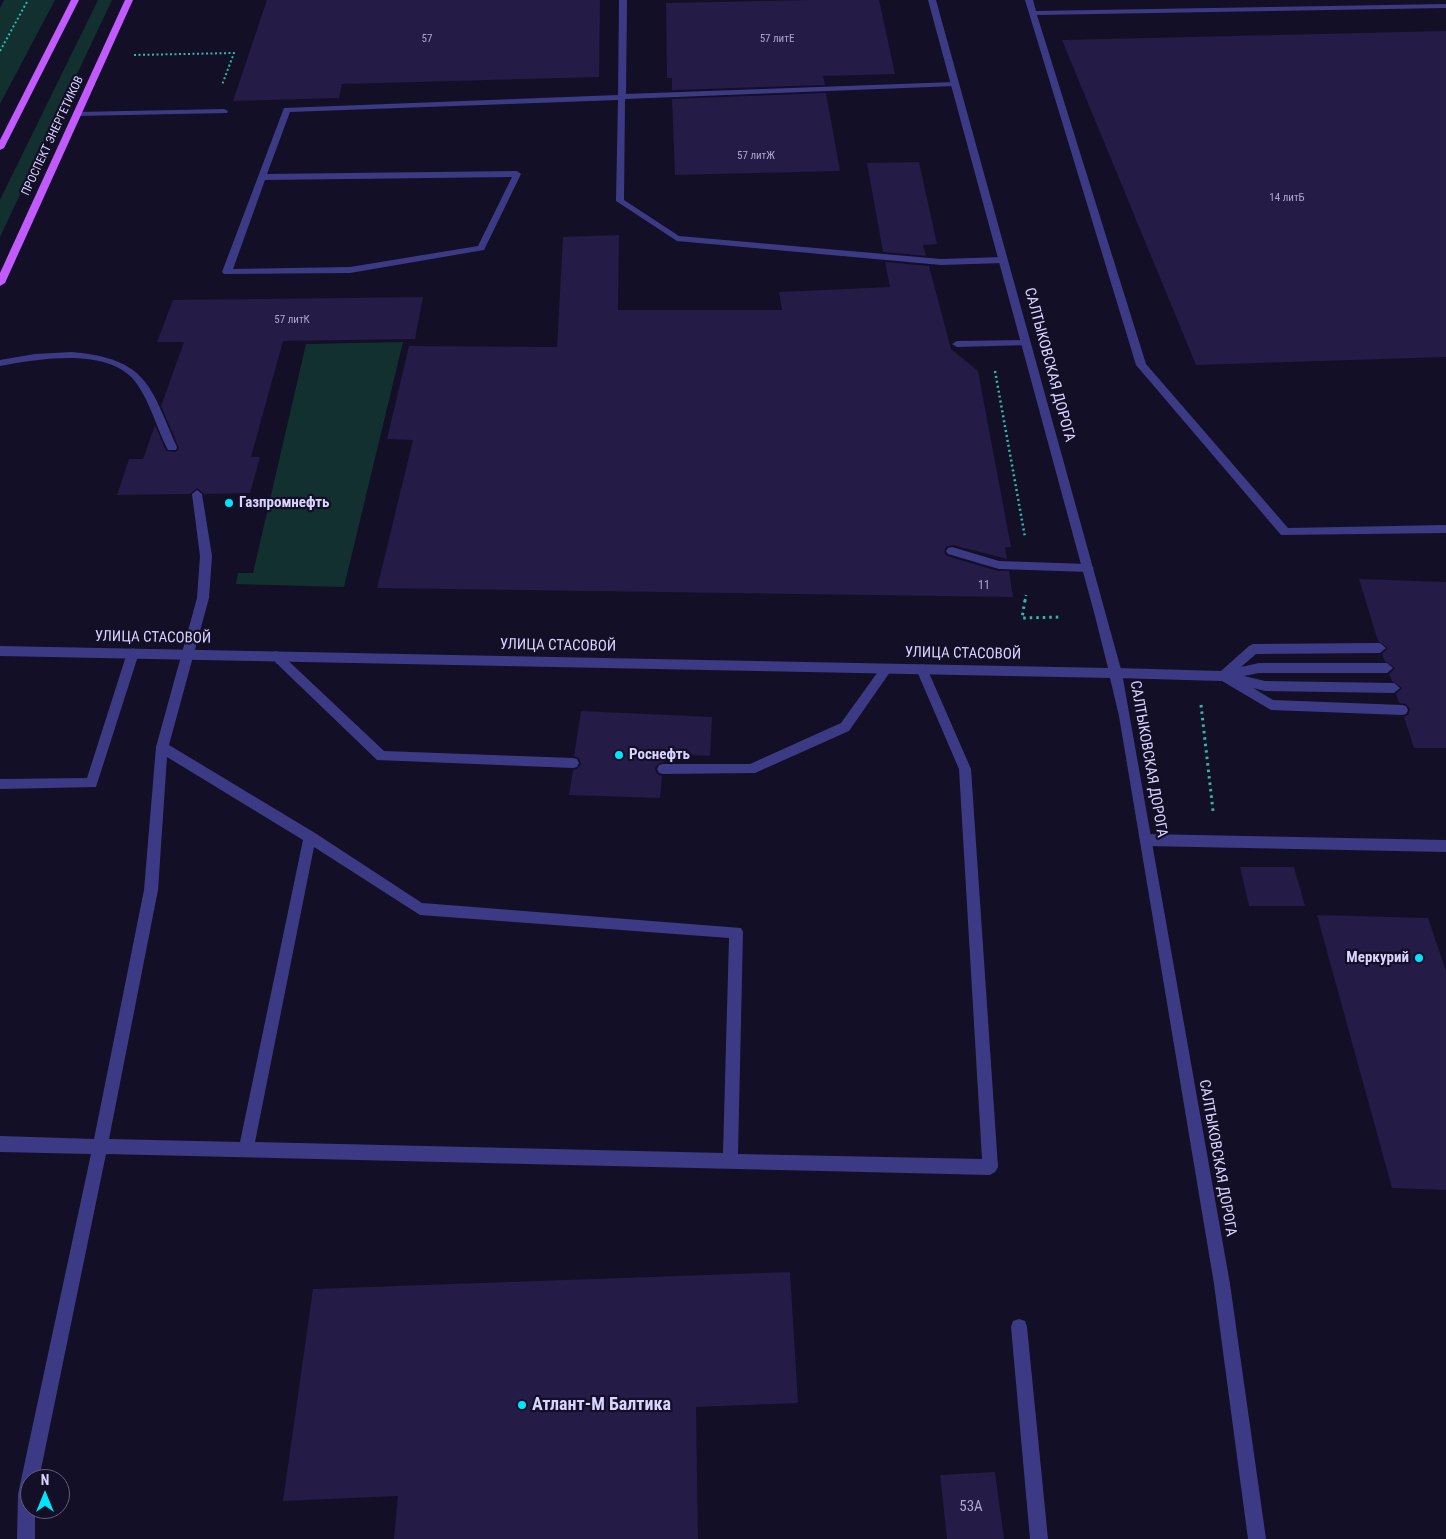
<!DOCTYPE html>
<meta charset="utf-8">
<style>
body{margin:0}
#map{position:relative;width:1446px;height:1539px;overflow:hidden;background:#130f26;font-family:"Roboto Condensed",sans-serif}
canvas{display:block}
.north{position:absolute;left:20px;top:1469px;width:50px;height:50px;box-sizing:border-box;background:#130f26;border:1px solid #625e7d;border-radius:50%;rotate:0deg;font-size:14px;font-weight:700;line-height:20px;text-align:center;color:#d9d4ff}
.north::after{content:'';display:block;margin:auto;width:18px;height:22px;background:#00e5ff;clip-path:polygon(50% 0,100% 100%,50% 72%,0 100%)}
</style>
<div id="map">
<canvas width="1446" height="1539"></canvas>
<div class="north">N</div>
</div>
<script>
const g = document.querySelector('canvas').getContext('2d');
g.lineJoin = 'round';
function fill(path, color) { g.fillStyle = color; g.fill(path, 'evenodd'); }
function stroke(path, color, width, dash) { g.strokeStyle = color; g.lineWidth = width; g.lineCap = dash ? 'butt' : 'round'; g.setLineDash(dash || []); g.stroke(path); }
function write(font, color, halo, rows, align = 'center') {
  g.font = font + ' "Roboto Condensed",sans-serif'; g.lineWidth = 4.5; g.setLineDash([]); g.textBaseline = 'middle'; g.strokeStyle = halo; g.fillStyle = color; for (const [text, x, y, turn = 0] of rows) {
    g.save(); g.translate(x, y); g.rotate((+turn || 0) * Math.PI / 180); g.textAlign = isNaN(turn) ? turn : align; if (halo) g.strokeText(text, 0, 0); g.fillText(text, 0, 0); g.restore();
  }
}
const green = new Path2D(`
 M 4,0 L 55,0 L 0,104 L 0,8 Z
 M 98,0 L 112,0 L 0,237 L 0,200 Z
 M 403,342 L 344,587 L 236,584 L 238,573 L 253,573 L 306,344 Z`);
const building = new Path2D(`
 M 267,0 L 600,0 L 599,77 L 342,84 L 339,98 L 233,101 Z
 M 810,0 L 879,0 L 895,74 L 823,76 L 825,85 L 672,90 L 672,78 L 667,78 L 666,3 Z
 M 1446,31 L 1446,357 L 1196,365 L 1062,40 Z
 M 826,93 L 840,171 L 675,175 L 672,99 Z
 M 919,162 L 937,244 L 923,245 L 926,256 L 883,252 L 867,163 Z
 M 619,235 L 618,310 L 782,310 L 779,292 L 890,287 L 885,262 L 929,266 L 951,349 L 978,371 L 1011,547 L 1005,547 L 1007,559 L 953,545 L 946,547 L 944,552 L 947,556 L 998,571 L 1009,571 L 1013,597 L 377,588 L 413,440 L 387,439 L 409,346 L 557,347 L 563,237 Z
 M 423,297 L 415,339 L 283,341 L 251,457 L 260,457 L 250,493 L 204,494 L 197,488 L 190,494 L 117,495 L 129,459 L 143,459 L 155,425 L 166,451 L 176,452 L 179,448 L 161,406 L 184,342 L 157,342 L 173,300 Z
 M 1359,579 L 1446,582 L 1446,748 L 1414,748 L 1404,717 L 1408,715 L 1410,709 L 1406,704 L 1399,703 L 1396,694 L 1402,688 L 1392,681 L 1389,674 L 1395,668 L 1385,661 L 1382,654 L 1388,648 L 1378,641 Z
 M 581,711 L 712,717 L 710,756 L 664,754 L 664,762 L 659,763 L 655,768 L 657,774 L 662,776 L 660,798 L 569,795 L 573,770 L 577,769 L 581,764 L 579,758 L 574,756 Z
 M 1240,867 L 1294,867 L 1305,906 L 1249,906 Z
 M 1317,915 L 1428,918 L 1446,971 L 1446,1190 L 1392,1188 Z
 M 790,1272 L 798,1403 L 696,1407 L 698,1539 L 394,1539 L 398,1496 L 283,1501 L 313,1289 Z
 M 995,1472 L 1004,1539 L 947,1539 L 940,1475 Z`);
const pathFar2 = new Path2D(`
 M 0,51 L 28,0
 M 134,55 L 234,53 L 222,85`);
const pathFar1 = new Path2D(`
 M 995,371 L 1025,537
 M 1025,601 L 1026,595`);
const path = new Path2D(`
 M 1025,600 L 1022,618 L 1062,617
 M 1201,705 L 1213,811`);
const lane = new Path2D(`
 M 619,0 L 627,0 L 626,94 L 955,82 L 959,84 L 955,86 L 625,99 L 624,200 L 679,236 L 941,259 L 1003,257 L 1008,260 L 1003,263 L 941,265 L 677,241 L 616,201 L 618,100 L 290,112 L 267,174 L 517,171 L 521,174 L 484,250 L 350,273 L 224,274 L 222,272 L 284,108 L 618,95 ZM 512,177 L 478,246 L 350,267 L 233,269 L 265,180 Z
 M 1025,0 L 1033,0 L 1036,11 L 1446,4 L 1446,8 L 1037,15 L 1146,364 L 1288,528 L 1446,525 L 1446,533 L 1281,535 L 1136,365 Z
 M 224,109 L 228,111 L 227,113 L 77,116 L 73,114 L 77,112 Z
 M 1026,340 L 1031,343 L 1029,345 L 957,347 L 952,344 L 957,341 Z
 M 72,352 C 148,359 150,386 177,447 L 176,450 L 168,450 C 157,429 151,404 137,384 C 111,346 38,359 0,366 L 0,360 L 35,354 Z
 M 197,490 L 202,494 L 212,556 L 209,598 L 169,745 L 315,833 L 422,903 L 741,928 L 743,932 L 738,1154 L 982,1159 L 959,769 L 916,669 L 922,664 L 926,666 L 971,769 L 998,1167 L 995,1172 L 990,1175 L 106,1154 L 39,1479 L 30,1479 L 30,1509 L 35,1509 L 35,1539 L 17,1539 L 18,1494 L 91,1154 L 0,1152 L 0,1136 L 94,1139 L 144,890 L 156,747 L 197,598 L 200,556 L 192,494 ZM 167,757 L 303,840 L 240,1142 L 109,1139 L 158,890 ZM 314,847 L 420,915 L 729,938 L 723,1153 L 255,1142 Z
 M 952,547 L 999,561 L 1088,564 L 1094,568 L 1088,572 L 999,569 L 948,554 L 946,551 L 948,548 Z
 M 1380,643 L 1386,648 L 1380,653 L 1256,654 L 1241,667 L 1259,663 L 1387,663 L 1393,668 L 1387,673 L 1259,673 L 1244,676 L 1265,681 L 1394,683 L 1400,688 L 1394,693 L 1265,691 L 1253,688 L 1273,700 L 1402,705 L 1406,706 L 1408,710 L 1406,714 L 1402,715 L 1271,710 L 1222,681 L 1116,678 L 1110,673 L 1116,668 L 1221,671 L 1249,646 L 1253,644 Z
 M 133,648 L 139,653 L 96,787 L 0,789 L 0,779 L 87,778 L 127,653 Z
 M 276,651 L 280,653 L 384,751 L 573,758 L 577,759 L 579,763 L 577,767 L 573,768 L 377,760 L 272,659 L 270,656 L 272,653 Z
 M 886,664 L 892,669 L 890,672 L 849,731 L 755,773 L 663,774 L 659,773 L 657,769 L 659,765 L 663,764 L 750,764 L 841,723 L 882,666 Z
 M 1146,834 L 1446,840 L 1446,852 L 1146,846 L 1141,844 L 1140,840 L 1141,836 Z
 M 1019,1319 L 1025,1321 L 1027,1327 L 1048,1539 L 1030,1539 L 1011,1327 L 1013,1321 Z`);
const street = new Path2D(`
 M 928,0 L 936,0 L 1122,673 L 1230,1284 L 1266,1539 L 1248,1539 L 1214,1284 L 1119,716 L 1110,678 L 0,656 L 0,646 L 1108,668 L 1095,616 Z`);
const primary = new Path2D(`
 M 71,0 L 79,0 L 4,148 L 0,150 L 0,140 Z
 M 125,0 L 133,0 L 5,283 L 0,286 L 0,273 Z`);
const markers = [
 [229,503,5,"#00e5ff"],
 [619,755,5,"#00e5ff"],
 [1419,958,5,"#00e5ff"],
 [522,1405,5,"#00e5ff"]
];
const farNumbernames = [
 ["57",427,39],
 ["57 литЕ",777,39],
 ["57 литЖ",756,156],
 ["14 литБ",1287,198],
 ["57 литК",292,320]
];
const farStreetnames = [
 ["ПРОСПЕКТ ЭНЕРГЕТИКОВ",53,136,-65]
];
const numberNames = [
 ["11",984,586]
];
const streetNames = [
 ["САЛТЫКОВСКАЯ ДОРОГА",1049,365,75],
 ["УЛИЦА СТАСОВОЙ",153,638,1],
 ["УЛИЦА СТАСОВОЙ",558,646,1],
 ["УЛИЦА СТАСОВОЙ",963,654,1],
 ["САЛТЫКОВСКАЯ ДОРОГА",1148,759,80],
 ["САЛТЫКОВСКАЯ ДОРОГА",1217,1158,80]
];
const poiNames = [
 ["Газпромнефть",239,503],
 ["Роснефть",629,755],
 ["Меркурий",1409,958,"right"]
];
const nearNumbernames = [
 ["53А",971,1507]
];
const nearPoinames = [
 ["Атлант-М Балтика",532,1405]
];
fill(green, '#12302f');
fill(building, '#241b47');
stroke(pathFar2, '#2fb8b0', 2, [2, 2.5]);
stroke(pathFar1, '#2fb8b0', 2.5, [2, 3]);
stroke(path, '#2fb8b0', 3, [2.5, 4]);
fill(lane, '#3d3a85');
fill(street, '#3d3a85');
fill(primary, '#c25bff');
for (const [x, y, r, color] of markers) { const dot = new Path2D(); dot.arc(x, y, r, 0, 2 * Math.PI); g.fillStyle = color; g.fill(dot); stroke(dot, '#130f26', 2); }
write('11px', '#aca6d1', null, farNumbernames);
write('12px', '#d9d4ff', '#130f26', farStreetnames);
write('12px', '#aca6d1', null, numberNames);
write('15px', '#d9d4ff', '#130f26', streetNames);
write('bold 15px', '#d9d4ff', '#130f26', poiNames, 'left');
write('15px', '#aca6d1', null, nearNumbernames);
write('bold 18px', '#d9d4ff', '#130f26', nearPoinames, 'left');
</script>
